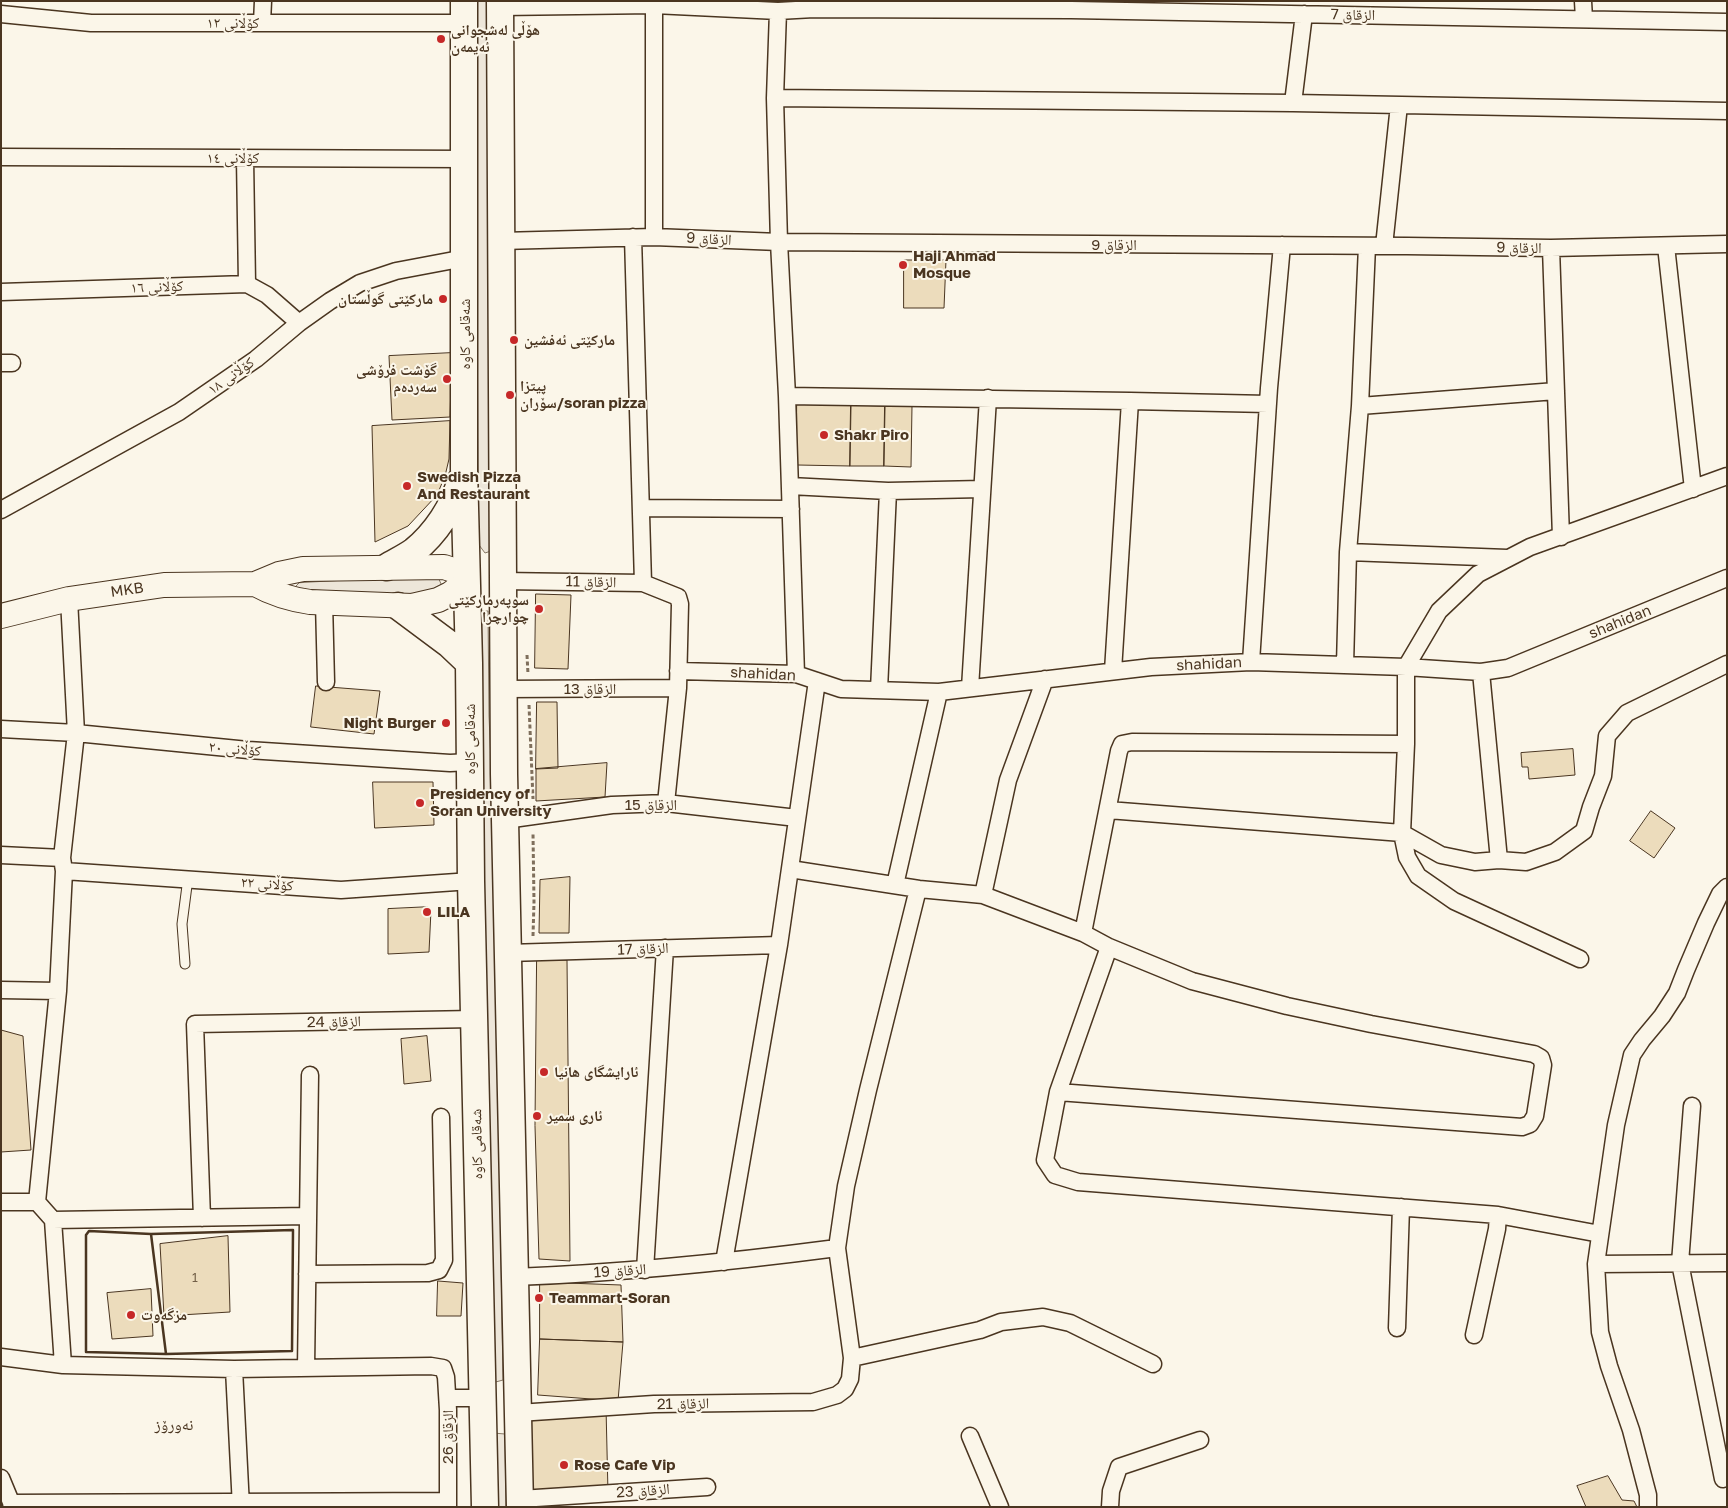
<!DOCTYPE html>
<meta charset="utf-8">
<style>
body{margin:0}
#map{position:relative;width:1728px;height:1508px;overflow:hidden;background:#fbf6e9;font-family:"Golos Text",sans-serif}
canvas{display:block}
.frame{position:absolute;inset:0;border:2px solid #4a3520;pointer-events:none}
</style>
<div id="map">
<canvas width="1728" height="1508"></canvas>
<div class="frame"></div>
</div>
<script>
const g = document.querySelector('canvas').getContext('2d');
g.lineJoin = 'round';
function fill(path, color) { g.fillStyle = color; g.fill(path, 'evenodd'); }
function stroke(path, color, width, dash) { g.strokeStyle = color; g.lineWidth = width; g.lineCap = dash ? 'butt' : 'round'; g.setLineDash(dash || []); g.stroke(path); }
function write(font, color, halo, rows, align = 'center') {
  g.font = font + ' "Golos Text","Noto Naskh Arabic",sans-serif'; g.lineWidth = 4; g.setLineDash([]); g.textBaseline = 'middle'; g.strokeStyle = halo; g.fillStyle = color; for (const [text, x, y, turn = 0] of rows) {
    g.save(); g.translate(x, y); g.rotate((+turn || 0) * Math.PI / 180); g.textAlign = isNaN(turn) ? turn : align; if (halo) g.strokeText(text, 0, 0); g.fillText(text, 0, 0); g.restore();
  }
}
const green = new Path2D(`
 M 475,1 L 489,1 L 491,551 L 485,553 L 479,545 Z
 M 437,575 L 442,586 L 429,596 L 293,589 L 299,583 Z
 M 482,611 L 488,611 L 489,716 L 494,830 L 503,1380 L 492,1383 L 483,830 Z
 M 493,1433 L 505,1434 L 506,1507 L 495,1507 Z`);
const building = new Path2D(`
 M 904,260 L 946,260 L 944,308 L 904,308 Z
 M 452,353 L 450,417 L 392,420 L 389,356 Z
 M 797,404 L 851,405 L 850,466 L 797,465 Z
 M 851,405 L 885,406 L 884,466 L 850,466 Z
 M 885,406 L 912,406 L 911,467 L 884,466 Z
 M 450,421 L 449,459 L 445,476 L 437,495 L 408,526 L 375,542 L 372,426 Z
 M 536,594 L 571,595 L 568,669 L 535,668 Z
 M 316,686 L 380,691 L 374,734 L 311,727 Z
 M 537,702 L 557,702 L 558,768 L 536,769 Z
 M 1573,749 L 1575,775 L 1529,779 L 1528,767 L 1522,767 L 1521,753 Z
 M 607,763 L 605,797 L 536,801 L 536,769 Z
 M 373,782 L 433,782 L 434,825 L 375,828 Z
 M 1651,811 L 1675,828 L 1654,858 L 1630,841 Z
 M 570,877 L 569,933 L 539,933 L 540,880 Z
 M 428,907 L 431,910 L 429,952 L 388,954 L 388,909 Z
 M 537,959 L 567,960 L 570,1261 L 539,1259 L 535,1126 Z
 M 1,1030 L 23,1036 L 31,1150 L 1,1152 Z
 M 427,1036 L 431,1081 L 404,1084 L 401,1039 Z
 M 228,1236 L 230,1312 L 164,1316 L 160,1244 Z
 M 438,1281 L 463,1283 L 461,1316 L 437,1316 Z
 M 540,1282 L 621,1285 L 623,1342 L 540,1339 Z
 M 151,1289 L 153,1336 L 112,1339 L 107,1293 Z
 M 540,1339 L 623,1342 L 618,1401 L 538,1395 Z
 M 606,1407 L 608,1493 L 522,1497 L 518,1413 Z
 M 1608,1476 L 1622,1500 L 1634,1501 L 1637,1507 L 1586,1507 L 1577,1486 Z`);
const path = new Path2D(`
 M 527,655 L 528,674
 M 529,705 L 533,799
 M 533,936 L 534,902 L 533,833`);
const lane = new Path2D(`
 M 185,964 L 182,924 L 188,878`);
const street = new Path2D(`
 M 1583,1 L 1584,19
 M 500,7 L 654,5 L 778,11 L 814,9 L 1071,10 L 1727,22
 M 778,11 L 775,98 L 779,242 L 787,396 L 796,674
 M 1,14 L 91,23 L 464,23
 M 262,23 L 263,1
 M 775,98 L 1293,103 L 1727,111
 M 1293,103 L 1304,14
 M 1,157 L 465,159
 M 245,158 L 247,284
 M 633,237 L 643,583
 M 654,237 L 654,1
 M 501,241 L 654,237 L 779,242 L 1407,246 L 1551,248 L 1727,244
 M 1367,246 L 1360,406 L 1556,391
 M 1384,246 L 1399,105
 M 1666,246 L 1693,489
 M 1551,248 L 1561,537
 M 1,292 L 247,284 L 267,295 L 299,323
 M 1,363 L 12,363
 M 787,396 L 1130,401
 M 1360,406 L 1348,552 L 1507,558
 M 790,486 L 888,491 L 982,489
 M 641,508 L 791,509
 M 1,510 L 179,412 L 256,359 L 299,323 L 330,301 L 360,283 L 396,271 L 465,258
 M 502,581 L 643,583 L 678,597 L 680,604 L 678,688 L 666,803
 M 324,602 L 326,682
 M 1251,662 L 1269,388 L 1282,245
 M 1345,665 L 1348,552
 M 678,671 L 796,674 L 841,689 L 939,692 L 1151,667 L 1251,662 L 1406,667 L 1481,672 L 1508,668 L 1727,578
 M 1113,671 L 1130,401 L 1268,404
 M 1481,672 L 1499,860
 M 970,688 L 988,398
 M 503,689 L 678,688
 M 879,690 L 888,491
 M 1,729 L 76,733 L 248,750 L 450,763 L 470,762
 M 1108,810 L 1402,833 L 1441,855 L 1475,862 L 1499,860 L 1526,862 L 1555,852 L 1584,831 L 1591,807 L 1603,776 L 1607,736 L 1627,713 L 1727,664
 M 505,820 L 612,805 L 666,803 L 797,818
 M 1,855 L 62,858
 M 790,869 L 919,889 L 983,895 L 1083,933 L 1109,947 L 1192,981 L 1287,1006 L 1371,1024 L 1534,1054 L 1541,1058 L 1543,1065 L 1535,1116 L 1530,1124 L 1522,1127 L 1058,1092
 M 64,871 L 341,890 L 471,881
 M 895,885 L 939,692
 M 983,895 L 1008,780 L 1045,679
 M 1083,933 L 1119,751 L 1122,744 L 1132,742 L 1406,744
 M 1109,947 L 1058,1092 L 1045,1160 L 1055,1175 L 1078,1182 L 1498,1215 L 1600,1234
 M 508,953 L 779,945
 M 1580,959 L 1454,901 L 1418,876 L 1407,857 L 1402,833 L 1406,744 L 1406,667 L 1439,611 L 1478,574 L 1530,547 L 1727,476
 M 1,990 L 58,991
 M 1692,1106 L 1680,1263 L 1723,1479
 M 1,1202 L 37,1202
 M 202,1218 L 195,1024 L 474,1019
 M 53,1220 L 308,1216
 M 724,1262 L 779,945 L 817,681
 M 1596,1264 L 1727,1263
 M 645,1270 L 665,948
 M 307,1274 L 428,1273 L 439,1270 L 444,1260 L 441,1117
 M 515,1277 C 623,1273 730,1262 837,1248
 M 1397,1328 L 1401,1207
 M 1474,1335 L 1497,1229 L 1498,1215
 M 1,1357 L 63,1365 L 234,1369 L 431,1366 L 443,1368 L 446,1377 L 448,1410 L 448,1507
 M 852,1358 L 980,1330 L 1001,1322 L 1043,1317 L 1070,1323 L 1153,1364
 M 63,1365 L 53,1220 L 37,1202 L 58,991 L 64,871 L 62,858 L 76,733 L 69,599
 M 306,1368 L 310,1075
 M 234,1369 L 241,1507
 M 448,1398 L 482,1398
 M 518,1413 L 654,1404 L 813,1402 L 837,1395 L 845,1389 L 850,1379 L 852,1358 L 837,1248 L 846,1186 L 868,1090 L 918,889
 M 970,1436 L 1000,1507
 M 1,1478 L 13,1507
 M 520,1499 L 707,1487
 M 11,1503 L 448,1501
 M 1110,1507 L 1111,1491 L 1119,1467 L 1200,1440
 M 1648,1507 L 1648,1495 L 1631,1430 L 1609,1366 L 1600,1332 L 1596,1264 L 1616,1125 L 1632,1055 L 1642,1040 L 1662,1016 L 1677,993 L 1686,970 L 1706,923 L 1720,894 L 1727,887`);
const secondary = new Path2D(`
 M 1,616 L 69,599 L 164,585 L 255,584 L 279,574 L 303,569 L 444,567 L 456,571 L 467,581 L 450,594 L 438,600 L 412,606 L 310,602 C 289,599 273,594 255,584`);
const primary = new Path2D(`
 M 464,1 L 464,469 L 469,663 L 471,881 L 485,1507
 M 500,1 L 504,774 L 520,1507
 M 387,567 C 395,562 406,557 414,551 C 436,533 453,507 461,480
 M 398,606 L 449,644 L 469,663`);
const wall = new Path2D(`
 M 151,1234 L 166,1354 L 292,1351 L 293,1230 L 151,1234 L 89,1231 L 86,1235 L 86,1352 L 166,1354 L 151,1234`);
const markers = [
 [441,39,5,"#c62828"],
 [903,265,5,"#c62828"],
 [443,299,5,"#c62828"],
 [514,340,5,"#c62828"],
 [447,379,5,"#c62828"],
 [510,395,5,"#c62828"],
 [824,435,5,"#c62828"],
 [407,486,5,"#c62828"],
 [539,609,5,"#c62828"],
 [446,723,5,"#c62828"],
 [420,803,5,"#c62828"],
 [427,912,5,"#c62828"],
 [544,1072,5,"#c62828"],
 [537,1116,5,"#c62828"],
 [539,1298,5,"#c62828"],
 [131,1315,5,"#c62828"],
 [564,1465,5,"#c62828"]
];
const numberNames = [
 ["1",195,1278]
];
const streetNames = [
 ["الزقاق 7",1353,15,1],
 ["کۆڵانی ١٢",233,23],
 ["کۆڵانی ١٤",233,158],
 ["الزقاق 9",709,239,3],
 ["الزقاق 9",1114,245],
 ["الزقاق 9",1519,248,1],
 ["کۆڵانی ١٦",157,287,-2],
 ["شەقامی کاوە",465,334,-90],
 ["کۆڵانی ١٨",231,376,-35],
 ["الزقاق 11",591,582,1],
 ["MKB",127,590,-8],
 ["shahidan",1620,622,-22],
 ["shahidan",1209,664,-3],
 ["shahidan",763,674,3],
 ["الزقاق 13",590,689],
 ["شەقامی کاوە",470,739,-90],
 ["کۆڵانی ٢٠",235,749,5],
 ["الزقاق 15",651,805],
 ["کۆڵانی ٢٢",267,884,4],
 ["الزقاق 17",643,949,-2],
 ["الزقاق 24",334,1022,-1],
 ["شەقامی کاوە",477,1144,-91],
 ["الزقاق 19",620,1271,-4],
 ["الزقاق 21",683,1404,-1],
 ["الزقاق 26",448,1437,-90],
 ["الزقاق 23",643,1491,-4]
];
const poiNames = [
 ["هۆڵی لەشجوانی",451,30],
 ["ئەیمەن",451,47],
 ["Haji Ahmad",913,256],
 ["Mosque",913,273],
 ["مارکێتی گوڵستان",433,299,"right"],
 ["مارکێتی ئەفشین",524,340],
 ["گۆشت فرۆشی",437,370,"right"],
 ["سەردەم",437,387,"right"],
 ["پیتزا",520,386],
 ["سۆران/soran pizza",520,403],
 ["Shakr Piro",834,435],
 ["Swedish Pizza",417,477],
 ["And Restaurant",417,494],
 ["سوپەرمارکێتی",529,600,"right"],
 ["چوارچرا",529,617,"right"],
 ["Night Burger",436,723,"right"],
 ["Presidency of",430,794],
 ["Soran University",430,811],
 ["LILA",437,912],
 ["ئارایشگای هانیا",554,1072],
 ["ئارى سمير",547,1116],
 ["Teammart-Soran",549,1298],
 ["مزگەوت",141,1315],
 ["Rose Cafe Vip",574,1465]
];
const neighbourhoodNames = [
 ["نەورۆز",174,1425]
];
fill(green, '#ede6d9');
stroke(green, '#887966', 1);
fill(building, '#ecdcbc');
stroke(building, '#4a3520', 1);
stroke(lane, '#4a3520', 11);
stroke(street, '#4a3520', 19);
stroke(secondary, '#4a3520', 26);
stroke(primary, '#4a3520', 29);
stroke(path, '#7f6f5c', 3, [4, 2.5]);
stroke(lane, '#fbf6e9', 9);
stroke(street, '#fbf6e9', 16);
stroke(secondary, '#fbf6e9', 24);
stroke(primary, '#fbf6e9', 26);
stroke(wall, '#4a3520', 2.5);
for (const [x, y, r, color] of markers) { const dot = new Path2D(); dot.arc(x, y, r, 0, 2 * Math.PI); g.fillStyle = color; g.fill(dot); stroke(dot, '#fbf6e9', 2); }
write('12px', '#725f47', null, numberNames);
write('15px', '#4a3520', '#fbf6e9', streetNames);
write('bold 15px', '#4a3520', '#fbf6e9', poiNames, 'left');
write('16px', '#4a3520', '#fbf6e9', neighbourhoodNames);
</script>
